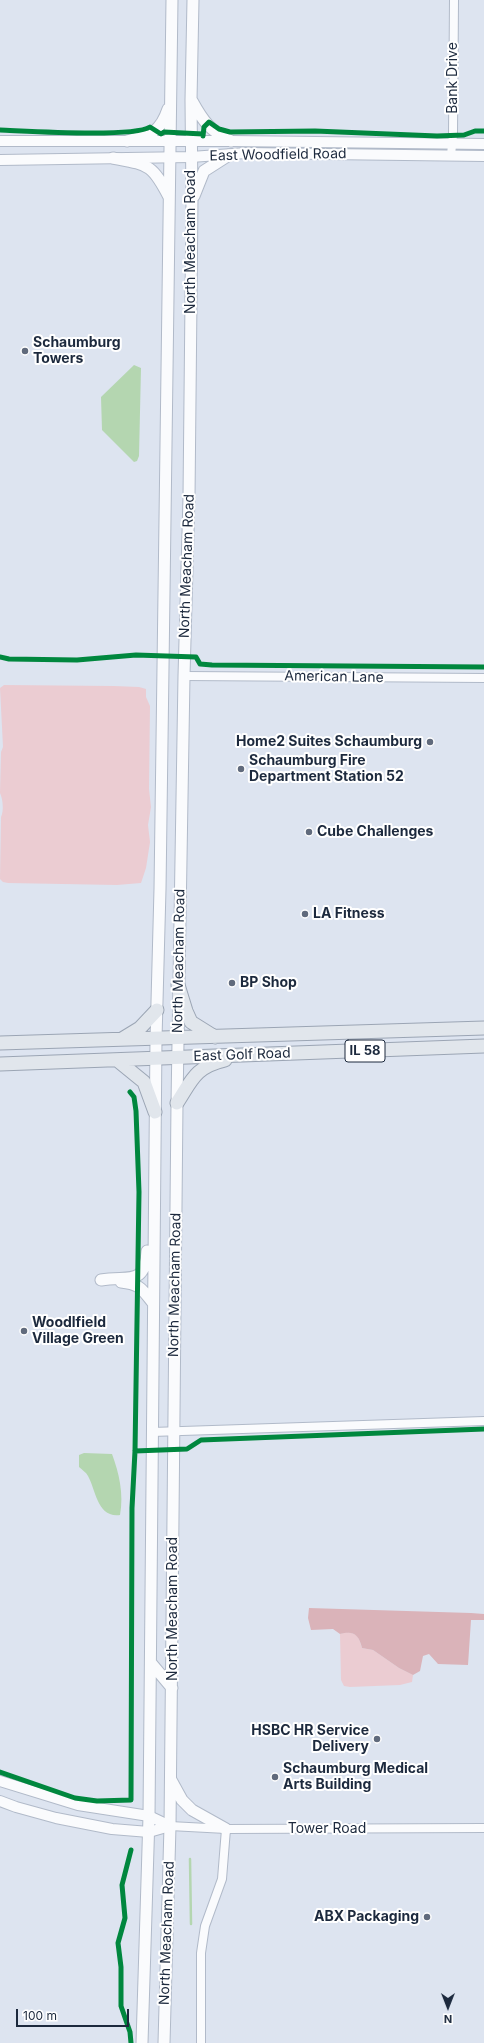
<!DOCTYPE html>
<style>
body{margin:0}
#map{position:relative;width:484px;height:2043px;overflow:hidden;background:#dde4f0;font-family:Inter,sans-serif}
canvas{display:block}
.north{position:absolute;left:428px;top:1987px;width:40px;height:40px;-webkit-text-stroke:3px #fff;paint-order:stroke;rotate:180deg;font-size:11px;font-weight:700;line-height:16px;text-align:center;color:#1c293d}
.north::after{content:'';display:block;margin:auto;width:14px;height:18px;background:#1c293d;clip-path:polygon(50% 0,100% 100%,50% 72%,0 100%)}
.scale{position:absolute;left:16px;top:2009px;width:113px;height:18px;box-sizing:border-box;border:2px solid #1c293d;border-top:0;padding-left:5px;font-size:12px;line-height:14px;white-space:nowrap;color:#1c293d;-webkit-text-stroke:3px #fff;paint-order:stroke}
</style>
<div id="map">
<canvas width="484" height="2043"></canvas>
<div class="north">N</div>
<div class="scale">100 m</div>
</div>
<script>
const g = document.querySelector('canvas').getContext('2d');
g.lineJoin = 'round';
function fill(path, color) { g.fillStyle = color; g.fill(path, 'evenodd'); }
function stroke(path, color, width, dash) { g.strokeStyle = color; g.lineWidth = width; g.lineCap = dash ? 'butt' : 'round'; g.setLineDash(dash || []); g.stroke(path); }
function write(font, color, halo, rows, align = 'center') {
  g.font = font + ' Inter,sans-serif'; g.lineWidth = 4; g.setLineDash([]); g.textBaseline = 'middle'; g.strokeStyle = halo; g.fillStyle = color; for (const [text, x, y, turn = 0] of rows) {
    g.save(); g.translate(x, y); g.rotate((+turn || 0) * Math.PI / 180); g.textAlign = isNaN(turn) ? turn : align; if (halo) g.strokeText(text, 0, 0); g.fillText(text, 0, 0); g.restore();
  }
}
const green = new Path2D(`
 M 4,685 L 114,686 L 139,687 L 146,689 L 146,697 L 150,706 L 149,789 L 151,807 L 148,825 L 150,842 L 146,868 L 141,883 L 117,885 L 8,883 L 3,882 L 0,879 L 1,817 C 4,811 3,800 0,793 L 1,752 L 3,747 L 0,688 Z
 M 347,1632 C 358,1634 359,1637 362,1648 L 373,1650 L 399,1668 L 413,1675 L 412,1682 L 400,1685 L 350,1687 L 344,1686 L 341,1680 L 340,1634 Z`);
const forest = new Path2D(`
 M 309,1608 L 471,1613 L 484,1614 L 484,1620 L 471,1620 L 468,1665 L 438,1664 L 429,1654 L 423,1656 L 420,1671 L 413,1675 L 399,1668 L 373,1650 L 362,1648 C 359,1635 354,1630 340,1634 L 333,1629 L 311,1630 L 308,1618 Z`);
const water = new Path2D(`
 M 134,365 L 141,368 L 139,456 L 137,461 L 134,462 L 102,430 L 101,397 Z
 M 84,1453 L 112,1454 C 119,1473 124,1494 120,1515 C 97,1518 96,1490 88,1476 C 86,1472 82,1470 79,1467 L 79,1455 Z`);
const stream = new Path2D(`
 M 190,1859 L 191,1924`);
const minor = new Path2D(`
 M 451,155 L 453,135 L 454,0
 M 184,676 L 484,678
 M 152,1432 L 484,1421
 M 170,1826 L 226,1829 L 484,1828
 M 201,2043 L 201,1953 L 205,1926 L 222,1879 L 226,1829`);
const tertiary = new Path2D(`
 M 0,141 L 231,141 L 484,144
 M 0,160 L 191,157 L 246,153 L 484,156
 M 0,1781 L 78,1805 L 149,1816 L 170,1826
 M 0,1801 L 16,1807 L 56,1818 L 112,1829 L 149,1832 L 170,1826`);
const secondary = new Path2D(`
 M 192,101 C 203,121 210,131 231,141
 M 127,141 C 150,135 160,133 168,109
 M 113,158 C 149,165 152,164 169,197
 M 194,196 L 204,171 L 229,155
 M 101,1280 C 128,1275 145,1287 147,1251
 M 121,1282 C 140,1284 142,1289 153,1303
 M 151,1663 L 172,1688
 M 171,1780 L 182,1800 L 192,1810 L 226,1829
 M 142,2043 L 149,1816 L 156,1039 L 160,889 L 172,0
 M 164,2043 L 170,1826 L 177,1103 L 184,676 L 189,497 L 192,200 L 191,100 L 193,0`);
const primary = new Path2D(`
 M 178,985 L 186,1011 L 191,1022 L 215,1037
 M 122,1039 L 140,1028 L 157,1010
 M 0,1043 L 484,1028
 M 117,1060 L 144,1082 L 155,1112
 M 0,1064 L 484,1046
 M 177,1103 C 192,1080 195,1067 225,1060`);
const cycleway = new Path2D(`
 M 0,130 C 27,131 133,138 150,127 L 161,134 L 164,132 L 203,134
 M 203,136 L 204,127 L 209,122 L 219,129 L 230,132 L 315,131 L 437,136 L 464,135 L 475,131 L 484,131
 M 0,657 L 9,659 L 77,660 L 136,655 L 196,657 L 200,664 L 212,665 L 484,667
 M 135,1451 L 187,1449 L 201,1440 L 484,1429
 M 0,1772 L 75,1798 L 97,1801 L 131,1800 L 132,1508 L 135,1451 L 139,1192 L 136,1111 L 134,1097 L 130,1092
 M 131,2043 L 130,2032 L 121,2006 L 121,1967 L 118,1943 L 125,1918 L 122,1885 L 131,1850`);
const markers = [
 [25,351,4,"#606a7c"],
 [430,742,4,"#606a7c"],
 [241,769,4,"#606a7c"],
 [309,832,4,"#606a7c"],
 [305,914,4,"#606a7c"],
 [232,983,4,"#606a7c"],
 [24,1331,4,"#606a7c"],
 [377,1739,4,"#606a7c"],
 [275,1777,4,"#606a7c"],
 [427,1917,4,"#606a7c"]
];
const shields = [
 [365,1051,40]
];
const shieldNames = [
 ["IL 58",365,1051]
];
const streetNames = [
 ["Bank Drive",453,78,-90],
 ["East Woodfield Road",278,155,-1],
 ["North Meacham Road",191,242,-90],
 ["North Meacham Road",187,566,-88],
 ["American Lane",334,677,1],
 ["North Meacham Road",179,961,-89],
 ["East Golf Road",242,1055,-2],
 ["North Meacham Road",175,1285,-89],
 ["North Meacham Road",173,1609,-90],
 ["Tower Road",327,1829],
 ["North Meacham Road",167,1933,-88]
];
const poiNames = [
 ["Schaumburg",33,343],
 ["Towers",33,359],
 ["Home2 Suites Schaumburg",422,742,"right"],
 ["Schaumburg Fire",249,761],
 ["Department Station 52",249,777],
 ["Cube Challenges",317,832],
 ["LA Fitness",313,914],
 ["BP Shop",240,983],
 ["Woodlfield",32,1323],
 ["Village Green",32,1339],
 ["HSBC HR Service",369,1731,"right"],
 ["Delivery",369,1747,"right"],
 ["Schaumburg Medical",283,1769],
 ["Arts Building",283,1785],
 ["ABX Packaging",419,1917,"right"]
];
fill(green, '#ebccd2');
fill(forest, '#dab3b9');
fill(water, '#b4d6b0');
stroke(stream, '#b4d6b0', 2.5);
stroke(minor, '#b1bac9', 10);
stroke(tertiary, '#b1bac9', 12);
stroke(secondary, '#b1bac9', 13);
stroke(primary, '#9ba5b4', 15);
stroke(minor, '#fafbfd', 8);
stroke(tertiary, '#fafbfd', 10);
stroke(secondary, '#fafbfd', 11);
stroke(primary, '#e1e6ec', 13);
stroke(cycleway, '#00873e', 5);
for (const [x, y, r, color] of markers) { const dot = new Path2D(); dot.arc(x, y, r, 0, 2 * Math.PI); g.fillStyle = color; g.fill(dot); stroke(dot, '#fff', 1.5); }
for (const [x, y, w] of shields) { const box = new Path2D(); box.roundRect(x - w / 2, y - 11, w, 22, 3); g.fillStyle = '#fff'; g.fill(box); stroke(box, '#1c293d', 1); }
write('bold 13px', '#1c293d', null, shieldNames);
write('14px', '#1c293d', '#fff', streetNames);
write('bold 14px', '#1c293d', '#fff', poiNames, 'left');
</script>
